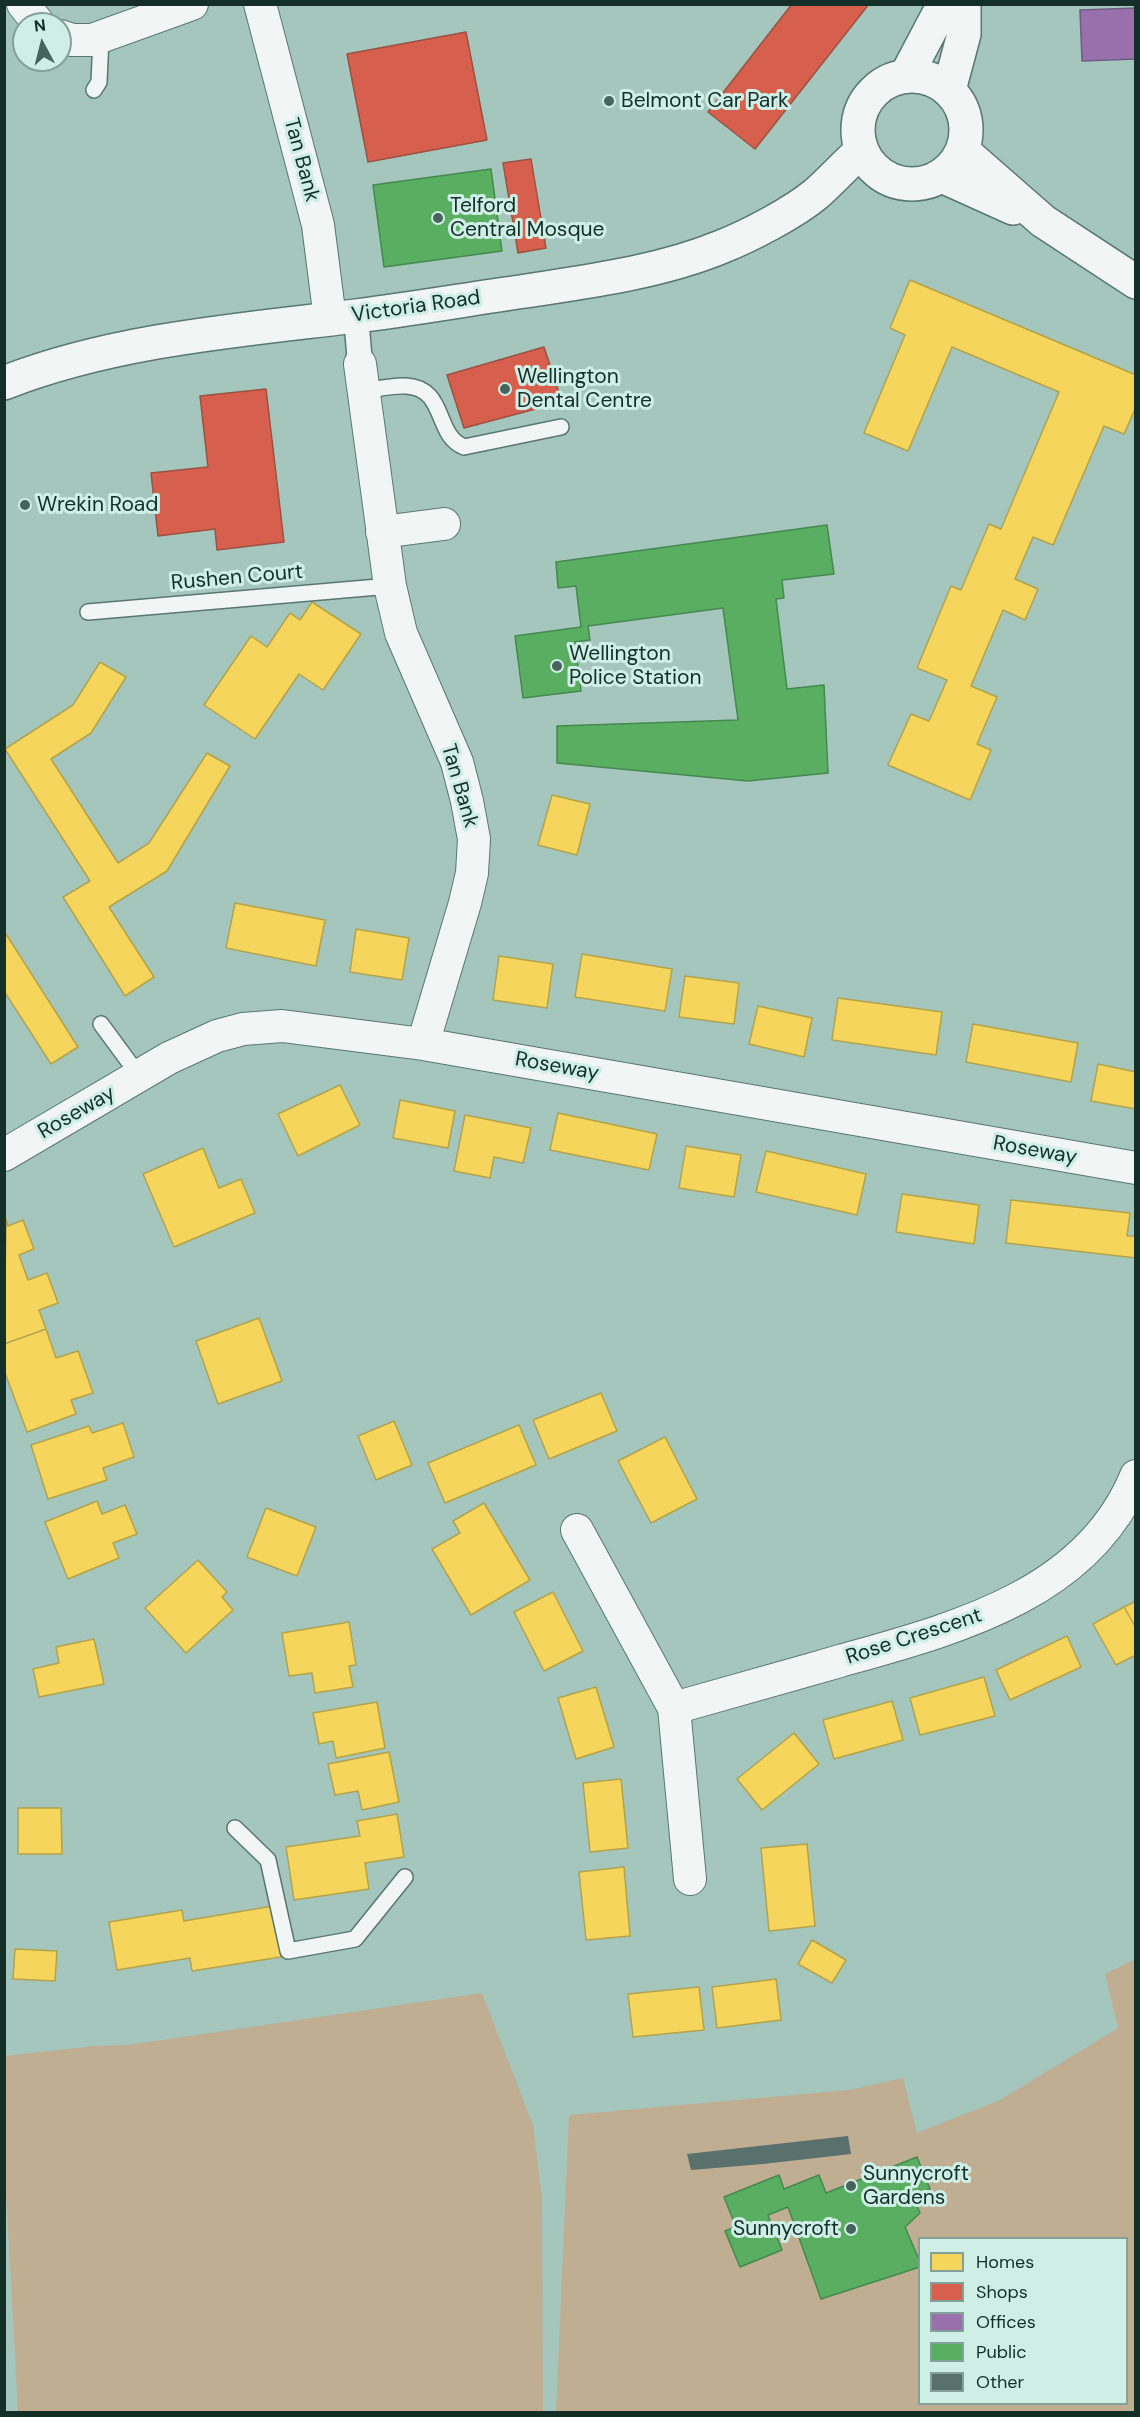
<!DOCTYPE html>
<style>
body{margin:0}
#map{position:relative;width:1140px;height:2417px;overflow:hidden;background:#a4c6bd;font-family:"DM Sans",sans-serif}
canvas{display:block}
.frame{position:absolute;inset:0;border:6px solid #142e28;pointer-events:none}
.legend{position:absolute;left:918px;top:2237px;width:210px;height:168px;box-sizing:border-box;background:#cfeee5;border:2px solid #84a199;margin:0;padding:8px 10px;list-style:none;font-size:18px;color:#142e28}
.legend li{display:flex;align-items:center;gap:12px;height:30px}
.legend b{width:30px;border:2px solid #84a199}
.north{position:absolute;left:12px;top:12px;width:60px;height:60px;box-sizing:border-box;background:#cfeee5;border:2px solid #84a199;border-radius:50%;rotate:353deg;font-size:16px;font-weight:700;line-height:24px;text-align:center;color:#142e28}
.north::after{content:'';display:block;margin:auto;width:21px;height:27px;background:#46635c;clip-path:polygon(50% 0,100% 100%,50% 72%,0 100%)}
</style>
<div id="map">
<canvas width="1140" height="2417"></canvas>
<div class="frame"></div>
<ul class="legend">
<li><b style="height:16px;background:#f6d55c"></b>Homes</li>
<li><b style="height:16px;background:#d6604d"></b>Shops</li>
<li><b style="height:16px;background:#9970ab"></b>Offices</li>
<li><b style="height:16px;background:#5aae61"></b>Public</li>
<li><b style="height:16px;background:#59706c"></b>Other</li>
</ul>
<div class="north">N</div>
</div>
<script>
const g = document.querySelector('canvas').getContext('2d');
g.lineJoin = 'round';
function fill(path, color) { g.fillStyle = color; g.fill(path, 'evenodd'); }
function stroke(path, color, width, dash) { g.strokeStyle = color; g.lineWidth = width; g.lineCap = dash ? 'butt' : 'round'; g.setLineDash(dash || []); g.stroke(path); }
function write(font, color, halo, rows, align = 'center') {
  g.font = font + ' "DM Sans",sans-serif'; g.lineWidth = 6; g.setLineDash([]); g.textBaseline = 'middle'; g.strokeStyle = halo; g.fillStyle = color; for (const [text, x, y, turn = 0] of rows) {
    g.save(); g.translate(x, y); g.rotate((+turn || 0) * Math.PI / 180); g.textAlign = isNaN(turn) ? turn : align; if (halo) g.strokeText(text, 0, 0); g.fillText(text, 0, 0); g.restore();
  }
}
const green = new Path2D(`
 M 1135,1959 L 1135,2412 L 556,2412 L 569,2115 L 849,2090 L 903,2078 L 917,2133 L 1000,2100 L 1118,2028 L 1105,1974 ZM 920,2238 L 1126,2238 L 1126,2404 L 920,2404 Z
 M 482,1993 L 533,2125 L 542,2199 L 543,2412 L 18,2412 L 5,2174 L 5,2056 L 94,2046 L 128,2045 Z`);
const homes = new Path2D(`
 M 910,280 L 1136,375 L 1136,407 L 1124,434 L 1104,426 L 1053,545 L 1033,537 L 1015,579 L 1038,589 L 1025,620 L 1003,610 L 971,686 L 997,697 L 977,744 L 991,750 L 970,800 L 888,765 L 911,714 L 929,721 L 947,680 L 917,668 L 951,586 L 961,590 L 989,524 L 1001,529 L 1059,392 L 952,347 L 908,451 L 864,433 L 905,335 L 890,328 Z
 M 312,602 L 361,634 L 323,690 L 299,674 L 255,739 L 204,705 L 251,636 L 267,647 L 290,613 L 300,620 Z
 M 100,662 L 126,677 L 91,733 L 51,759 L 118,863 L 149,843 L 207,753 L 230,766 L 167,871 L 109,907 L 154,977 L 125,996 L 63,897 L 90,881 L 5,749 L 73,705 Z
 M 552,795 L 590,804 L 577,855 L 538,845 Z
 M 235,903 L 325,920 L 316,966 L 226,948 Z
 M 356,929 L 409,938 L 402,980 L 350,972 Z
 M 6,934 L 78,1047 L 51,1064 L 4,991 L 4,935 Z
 M 582,954 L 672,969 L 665,1011 L 575,997 Z
 M 499,956 L 553,964 L 547,1008 L 493,1000 Z
 M 685,976 L 739,983 L 734,1024 L 679,1017 Z
 M 838,998 L 942,1012 L 936,1055 L 832,1040 Z
 M 758,1006 L 812,1018 L 804,1057 L 749,1044 Z
 M 973,1024 L 1078,1043 L 1071,1082 L 966,1062 Z
 M 1098,1064 L 1136,1072 L 1136,1109 L 1091,1101 Z
 M 340,1085 L 360,1125 L 298,1156 L 278,1114 Z
 M 400,1100 L 455,1111 L 448,1148 L 393,1138 Z
 M 558,1113 L 657,1134 L 649,1170 L 550,1150 Z
 M 465,1115 L 531,1128 L 523,1163 L 494,1157 L 490,1178 L 454,1171 Z
 M 686,1146 L 741,1155 L 734,1197 L 679,1188 Z
 M 203,1148 L 219,1188 L 241,1179 L 255,1213 L 174,1247 L 143,1174 Z
 M 766,1151 L 866,1174 L 857,1215 L 756,1192 Z
 M 902,1194 L 979,1205 L 974,1244 L 896,1232 Z
 M 1011,1200 L 1130,1213 L 1127,1236 L 1136,1236 L 1136,1258 L 1006,1243 Z
 M 6,1219 L 8,1226 L 23,1220 L 34,1249 L 19,1255 L 28,1280 L 47,1273 L 58,1303 L 39,1310 L 46,1329 L 4,1344 Z
 M 259,1318 L 282,1381 L 218,1404 L 196,1341 Z
 M 46,1329 L 56,1358 L 78,1351 L 93,1393 L 71,1400 L 76,1414 L 27,1432 L 4,1370 L 4,1344 Z
 M 601,1393 L 617,1431 L 549,1459 L 533,1420 Z
 M 394,1421 L 412,1465 L 376,1480 L 358,1436 Z
 M 123,1423 L 134,1457 L 103,1468 L 107,1480 L 48,1499 L 31,1445 L 89,1426 L 92,1433 Z
 M 519,1425 L 536,1465 L 445,1503 L 428,1463 Z
 M 665,1437 L 697,1499 L 651,1523 L 618,1461 Z
 M 97,1501 L 102,1514 L 125,1505 L 137,1534 L 113,1543 L 119,1558 L 68,1579 L 45,1522 Z
 M 484,1503 L 530,1580 L 471,1615 L 432,1549 L 460,1533 L 453,1521 Z
 M 266,1508 L 316,1527 L 297,1576 L 247,1557 Z
 M 198,1560 L 227,1592 L 222,1597 L 233,1610 L 186,1653 L 145,1608 Z
 M 553,1592 L 583,1651 L 544,1671 L 514,1612 Z
 M 1136,1601 L 1136,1628 L 1124,1607 Z
 M 1124,1607 L 1136,1628 L 1136,1655 L 1116,1665 L 1093,1624 Z
 M 349,1622 L 356,1665 L 349,1666 L 353,1687 L 315,1693 L 312,1673 L 289,1676 L 282,1633 Z
 M 1067,1636 L 1081,1667 L 1010,1700 L 996,1670 Z
 M 94,1639 L 104,1684 L 39,1697 L 33,1669 L 59,1663 L 56,1647 Z
 M 984,1677 L 995,1716 L 920,1735 L 910,1698 Z
 M 596,1687 L 614,1747 L 576,1759 L 558,1698 Z
 M 892,1701 L 903,1740 L 834,1759 L 823,1720 Z
 M 377,1702 L 385,1748 L 336,1758 L 333,1741 L 319,1744 L 313,1713 Z
 M 794,1733 L 819,1764 L 762,1810 L 737,1779 Z
 M 389,1752 L 399,1802 L 362,1810 L 358,1791 L 335,1795 L 328,1764 Z
 M 621,1779 L 628,1848 L 590,1852 L 583,1783 Z
 M 18,1808 L 61,1808 L 62,1854 L 18,1854 Z
 M 397,1814 L 404,1857 L 365,1863 L 369,1889 L 294,1900 L 286,1847 L 360,1836 L 357,1821 Z
 M 807,1844 L 815,1926 L 769,1931 L 761,1848 Z
 M 624,1867 L 630,1936 L 586,1940 L 579,1872 Z
 M 273,1906 L 281,1957 L 192,1971 L 190,1958 L 117,1970 L 109,1922 L 182,1910 L 184,1921 Z
 M 812,1940 L 846,1960 L 832,1983 L 798,1964 Z
 M 15,1949 L 57,1951 L 55,1981 L 13,1979 Z
 M 776,1979 L 781,2020 L 717,2028 L 712,1987 Z
 M 699,1987 L 704,2030 L 633,2037 L 628,1994 Z`);
const shops = new Path2D(`
 M 792,4 L 869,4 L 755,149 L 708,112 Z
 M 466,32 L 487,140 L 368,162 L 347,54 Z
 M 531,159 L 546,248 L 518,253 L 503,163 Z
 M 544,347 L 562,402 L 464,428 L 447,375 Z
 M 266,389 L 284,542 L 217,550 L 215,529 L 158,536 L 151,473 L 208,467 L 200,396 Z`);
const offices = new Path2D(`
 M 1136,8 L 1136,59 L 1082,61 L 1080,10 Z`);
const public = new Path2D(`
 M 491,169 L 502,251 L 384,267 L 373,185 Z
 M 827,525 L 834,574 L 782,580 L 784,598 L 776,599 L 787,689 L 824,685 L 828,773 L 748,781 L 557,763 L 557,726 L 738,720 L 723,608 L 588,626 L 590,640 L 575,642 L 581,691 L 523,698 L 515,636 L 581,627 L 576,586 L 558,588 L 556,562 Z
 M 917,2157 L 930,2189 L 913,2196 L 920,2213 L 905,2227 L 920,2262 L 920,2267 L 821,2299 L 788,2207 L 768,2215 L 782,2250 L 740,2267 L 725,2231 L 736,2227 L 724,2197 L 779,2175 L 784,2189 L 819,2175 L 826,2193 Z`);
const building = new Path2D(`
 M 848,2136 L 851,2154 L 763,2164 L 691,2170 L 687,2154 Z`);
const service = new Path2D(`
 M 94,90 L 99,82 L 101,38
 M 364,391 C 377,389 393,385 406,386 C 447,388 434,435 464,447 L 561,427
 M 88,612 L 390,586
 M 101,1024 L 140,1077
 M 235,1828 L 268,1860 L 288,1951 L 355,1939 L 405,1877`);
const pedestrian = new Path2D(`
 M 356,316 L 360,364`);
const minor = new Path2D(`
 M 23,4 L 39,24
 M 260,4 L 318,225 L 330,319
 M 60,36 L 72,40 L 92,40 L 192,4
 M 360,364 L 390,586 L 401,633 L 457,762 L 467,801 L 474,839 L 472,873 L 465,903 L 423,1044
 M 382,532 L 444,524
 M 4,1155 L 169,1058 L 217,1036 L 243,1029 L 282,1026 L 423,1044 L 1136,1168
 M 577,1530 L 674,1708 L 690,1879
 M 674,1708 C 730,1692 785,1677 840,1661 C 953,1629 1087,1596 1136,1476`);
const tertiary = new Path2D(`
 M858 130a54 54 0 1 1 108 0a54 54 0 1 1-108 0Z
 M 906,76 L 944,4
 M 949,90 L 964,34 L 964,4
 M 963,151 L 1043,221 L 1136,282
 M 942,176 L 1013,208
 M 4,383 C 113,340 240,330 356,316 C 413,309 469,299 526,291 C 591,281 660,272 721,247 C 749,236 793,213 816,194 C 832,180 846,164 862,150`);
const markers = [
 [609,101,6,"#46635c"],
 [438,218,6,"#46635c"],
 [505,389,6,"#46635c"],
 [25,505,6,"#46635c"],
 [557,666,6,"#46635c"],
 [851,2186,6,"#46635c"],
 [851,2229,6,"#46635c"]
];
const poiNames = [
 ["Belmont Car Park",621,101],
 ["Telford",450,206],
 ["Central Mosque",450,230],
 ["Wellington",517,377],
 ["Dental Centre",517,401],
 ["Wrekin Road",37,505],
 ["Wellington",569,654],
 ["Police Station",569,678],
 ["Sunnycroft",863,2174],
 ["Gardens",863,2198],
 ["Sunnycroft",839,2229,"right"]
];
const streetNames = [
 ["Tan Bank",301,160,75],
 ["Victoria Road",416,307,-8],
 ["Rushen Court",237,578,-5],
 ["Tan Bank",459,786,74],
 ["Roseway",557,1067,10],
 ["Roseway",77,1113,-30],
 ["Roseway",1035,1151,10],
 ["Rose Crescent",914,1637,-18]
];
fill(green, '#c0ae93');
fill(homes, '#f6d55c');
stroke(homes, '#b2a34c', 1.5);
fill(shops, '#d6604d');
stroke(shops, '#9c5142', 1.5);
fill(offices, '#9970ab');
stroke(offices, '#715c84', 1.5);
fill(public, '#5aae61');
stroke(public, '#458850', 1.5);
fill(building, '#59706c');
stroke(service, '#597770', 18);
stroke(pedestrian, '#597770', 27);
stroke(minor, '#597770', 34);
stroke(tertiary, '#597770', 36);
stroke(service, '#f1f6f5', 15);
stroke(pedestrian, '#f1f6f5', 24);
stroke(minor, '#f1f6f5', 32);
stroke(tertiary, '#f1f6f5', 33);
for (const [x, y, r, color] of markers) { const dot = new Path2D(); dot.arc(x, y, r, 0, 2 * Math.PI); g.fillStyle = color; g.fill(dot); stroke(dot, '#cfeee5', 2); }
write('21px', '#142e28', '#cfeee5', poiNames, 'left');
write('21px', '#142e28', '#cfeee5', streetNames);
</script>
